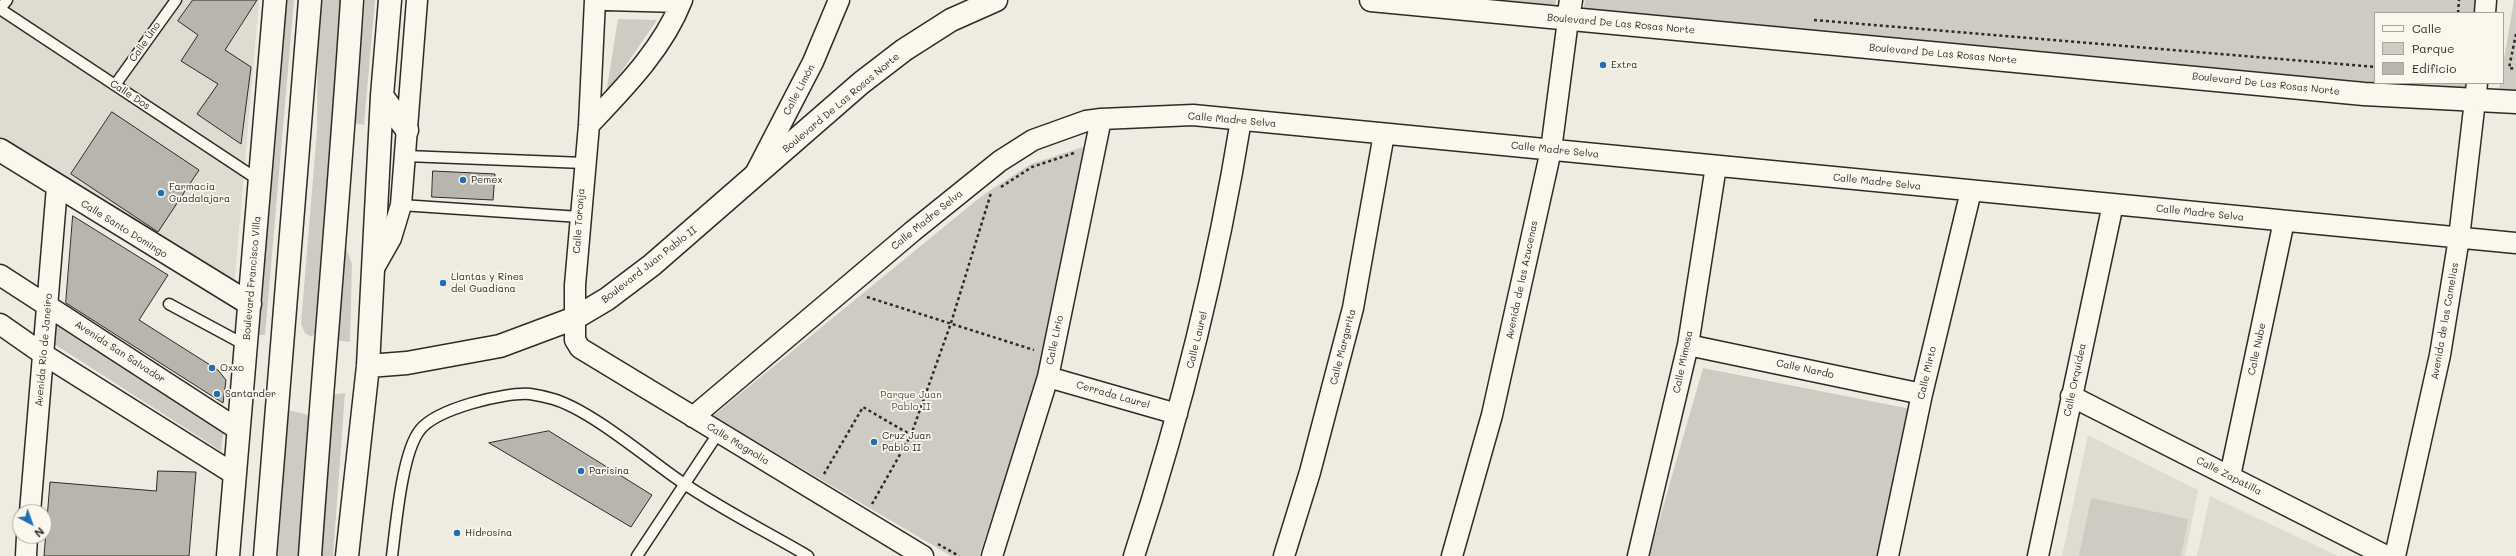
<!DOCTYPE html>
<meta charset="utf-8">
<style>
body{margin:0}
#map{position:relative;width:2516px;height:556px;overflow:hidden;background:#eeebe0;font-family:Mali,sans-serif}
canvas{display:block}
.legend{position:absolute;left:2374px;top:12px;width:130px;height:72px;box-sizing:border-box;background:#fbf7ec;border:1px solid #a8a59f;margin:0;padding:5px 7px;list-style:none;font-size:12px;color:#2b2b2b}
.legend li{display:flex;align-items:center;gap:8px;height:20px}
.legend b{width:20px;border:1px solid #a8a59f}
.north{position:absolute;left:12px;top:504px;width:40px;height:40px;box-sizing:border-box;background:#fbf7ec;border:1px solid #a8a59f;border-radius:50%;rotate:139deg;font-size:11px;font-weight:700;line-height:16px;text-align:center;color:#2b2b2b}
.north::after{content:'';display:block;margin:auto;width:14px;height:18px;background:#1f6fb2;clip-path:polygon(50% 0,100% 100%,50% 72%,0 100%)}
</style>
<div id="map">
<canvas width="2516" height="556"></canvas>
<ul class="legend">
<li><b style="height:5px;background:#fbf7ec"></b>Calle</li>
<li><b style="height:11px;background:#cecbc2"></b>Parque</li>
<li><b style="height:11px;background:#b8b5ae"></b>Edificio</li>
</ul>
<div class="north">N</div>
</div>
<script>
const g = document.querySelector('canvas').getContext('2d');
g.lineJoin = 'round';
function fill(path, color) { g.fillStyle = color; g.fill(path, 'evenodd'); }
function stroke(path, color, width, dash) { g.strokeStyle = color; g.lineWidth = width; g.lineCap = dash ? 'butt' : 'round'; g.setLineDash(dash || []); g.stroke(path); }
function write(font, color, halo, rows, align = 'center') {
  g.font = font + ' Mali,sans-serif'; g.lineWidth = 3.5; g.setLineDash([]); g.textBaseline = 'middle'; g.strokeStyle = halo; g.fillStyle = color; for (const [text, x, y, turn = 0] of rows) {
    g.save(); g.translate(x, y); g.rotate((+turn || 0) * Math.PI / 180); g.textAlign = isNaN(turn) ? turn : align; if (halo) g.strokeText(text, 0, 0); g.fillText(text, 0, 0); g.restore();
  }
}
const built = new Path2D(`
 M 0,0 L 259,0 L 234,288 L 0,137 Z
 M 2088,435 L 2198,490 L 2185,556 L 2062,556 Z
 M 2210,496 L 2338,556 L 2197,556 Z`);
const green = new Path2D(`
 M 286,0 L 294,0 L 265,335 L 255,335 Z
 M 318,0 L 341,0 L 320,325 L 312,337 L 305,333 L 301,324 L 317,130 Z
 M 365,0 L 375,0 L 364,125 L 354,123 Z
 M 1474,0 L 1556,0 L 1555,7 Z
 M 1585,0 L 2483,0 L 2481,13 L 2375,13 L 2375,83 L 2470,83 L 2468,91 L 1583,11 Z
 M 2514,0 L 2516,0 L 2516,96 L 2498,95 L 2500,83 L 2503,83 L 2503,65 Z
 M 618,19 L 657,20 L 606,94 Z
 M 1089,145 L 1039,376 L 979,556 L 951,556 L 713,416 L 983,195 L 1031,164 Z
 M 343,239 L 352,264 L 350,342 L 334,340 Z
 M 55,318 L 224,428 L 221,451 L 51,342 Z
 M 1703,368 L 1916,410 L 1884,556 L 1649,556 Z
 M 345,393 L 333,556 L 320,556 L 331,395 Z
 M 288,410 L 313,416 L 302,556 L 278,556 Z
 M 2091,498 L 2188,519 L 2181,556 L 2079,556 Z`);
const building = new Path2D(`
 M 193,0 L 257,0 L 225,50 L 251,67 L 241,144 L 197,114 L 218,84 L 181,61 L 198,35 L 178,21 Z
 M 112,112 L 199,170 L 158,232 L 71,174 Z
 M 433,171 L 495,174 L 493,200 L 432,197 Z
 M 73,216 L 168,275 L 139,320 L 218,370 L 226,380 L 223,403 L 66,303 Z
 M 549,431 L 652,495 L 631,527 L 489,443 Z
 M 158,471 L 196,472 L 189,556 L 44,556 L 50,482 L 156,491 Z`);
const path = new Path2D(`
 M 2458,13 L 2459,0
 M 1814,20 L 2375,67
 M 2516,34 L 2509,68 L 2516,69
 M 1001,187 L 1032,167 L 1074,153
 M 867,297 L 1034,350
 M 824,474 L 863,407 L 911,435 L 951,323 L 991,193
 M 872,504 L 911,435
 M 938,544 L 959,556`);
const lane = new Path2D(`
 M 0,9 L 260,181
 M 0,9 L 7,0
 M 115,85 L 176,0
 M 406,156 L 584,163
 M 401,205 L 580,217
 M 169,304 L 247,346
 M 392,556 C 396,525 402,452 420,430 C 436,409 504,392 530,394 C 537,395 546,397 553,399 C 591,410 649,460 683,483 C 723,510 767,532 808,556
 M 637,556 L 719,432`);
const street = new Path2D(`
 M 595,0 L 589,125 L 575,285 L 575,340 L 580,348 L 923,556
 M 606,0 L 681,2
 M 2485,13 L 2486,0
 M 589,125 C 624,88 663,49 682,0
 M 755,174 L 813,62 L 839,0
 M 374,268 L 391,238 L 401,205 L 417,0
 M 0,275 L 239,430
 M 0,324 L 43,354 L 234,474
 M 1688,345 L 1922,394
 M 1048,377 L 1177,414
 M 2071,396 L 2386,556
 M 693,417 L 913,231 L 1000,161 L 1033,140 L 1086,121 L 1101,119 L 1193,115 L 2516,243
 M 2230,476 L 2284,221
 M 30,512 L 57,187
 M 26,556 L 27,536
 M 992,556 L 1048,377 L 1101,119
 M 1134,556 C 1181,413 1217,268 1241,120
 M 1284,556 L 1310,472 L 1353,308 L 1384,134
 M 1452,556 L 1492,415 L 1551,150 L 1568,20
 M 1638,556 L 1688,345 L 1716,166
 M 1888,556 L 1922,394 L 1971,191
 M 2038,556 L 2113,204
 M 2395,556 L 2440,355 L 2459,238 L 2477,83`);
const secondary = new Path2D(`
 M 1371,0 L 2364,94 L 2516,102
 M 1568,20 L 1571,0
 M 382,96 L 407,130
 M 0,150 L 250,304
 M 368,366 L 407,363 L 500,346 L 575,318 L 607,299 L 652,265 L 861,83 L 904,50 L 951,20 L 996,0
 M 228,556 L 275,0
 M 347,556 L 368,366 L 382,96 L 390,0`);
const primary = new Path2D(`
 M 265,556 L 310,0
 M 310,556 C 323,371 340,186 352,0`);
const markers = [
 [1603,65,4,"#1f6fb2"],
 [463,180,4,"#1f6fb2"],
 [161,193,4,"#1f6fb2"],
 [443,283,4,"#1f6fb2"],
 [212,368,4,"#1f6fb2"],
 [217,394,4,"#1f6fb2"],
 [874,442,4,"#1f6fb2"],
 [581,471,4,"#1f6fb2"],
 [457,533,4,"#1f6fb2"]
];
const streetNames = [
 ["Boulevard De Las Rosas Norte",1621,24,5],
 ["Calle Uno",145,42,-55],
 ["Boulevard De Las Rosas Norte",1943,54,5],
 ["Boulevard De Las Rosas Norte",2266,84,6],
 ["Calle Limón",799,90,-62],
 ["Calle Dos",130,95,33],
 ["Boulevard De Las Rosas Norte",841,103,-40],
 ["Calle Madre Selva",1232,120,5],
 ["Calle Madre Selva",1555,150,6],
 ["Calle Madre Selva",1877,182,6],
 ["Calle Madre Selva",2200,213,6],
 ["Calle Madre Selva",927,220,-39],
 ["Calle Toronja",579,221,-86],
 ["Calle Santo Domingo",124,229,32],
 ["Boulevard Juan Pablo II",649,265,-38],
 ["Boulevard Francisco Villa",252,278,-85],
 ["Avenida de las Azucenas",1522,280,-78],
 ["Avenida de las Camelias",2445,321,-80],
 ["Calle Lirio",1055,340,-78],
 ["Calle Laurel",1197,340,-76],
 ["Calle Margarita",1343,347,-76],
 ["Calle Nube",2257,349,-78],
 ["Avenida Río de Janeiro",44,350,-85],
 ["Avenida San Salvador",120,352,33],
 ["Calle Mimosa",1683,362,-78],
 ["Calle Nardo",1805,369,12],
 ["Calle Mirto",1927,373,-77],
 ["Calle Orquídea",2075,380,-78],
 ["Cerrada Laurel",1113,395,16],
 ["Calle Magnolia",738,444,31],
 ["Calle Zapatilla",2229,476,27]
];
const poiNames = [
 ["Extra",1611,65],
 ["Pemex",471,180],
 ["Farmacia",169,187],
 ["Guadalajara",169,199],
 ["Llantas y Rines",451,277],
 ["del Guadiana",451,289],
 ["Oxxo",220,368],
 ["Santander",225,394],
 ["Cruz Juan",882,436],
 ["Pablo II",882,448],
 ["Parisina",589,471],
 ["Hidrosina",465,533]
];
const parkNames = [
 ["Parque Juan",911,395],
 ["Pablo II",911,407]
];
fill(built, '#dedbd1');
fill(green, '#cecbc2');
fill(building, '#b8b5ae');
stroke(building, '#2b2b2b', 1);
stroke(lane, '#2b2b2b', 13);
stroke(street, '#2b2b2b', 23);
stroke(secondary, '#2b2b2b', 25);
stroke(primary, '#2b2b2b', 25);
stroke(path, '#2b2b2b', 2.5, [3, 3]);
stroke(lane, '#fbf7ec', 10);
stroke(street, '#fbf7ec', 20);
stroke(secondary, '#fbf7ec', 22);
stroke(primary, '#fbf7ec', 22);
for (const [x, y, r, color] of markers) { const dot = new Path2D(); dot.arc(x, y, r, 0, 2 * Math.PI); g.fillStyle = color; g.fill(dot); stroke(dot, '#fbf7ec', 1.5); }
write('10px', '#2b2b2b', '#fbf7ec', streetNames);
write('10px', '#2b2b2b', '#fbf7ec', poiNames, 'left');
write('10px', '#545351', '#fbf7ec', parkNames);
</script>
